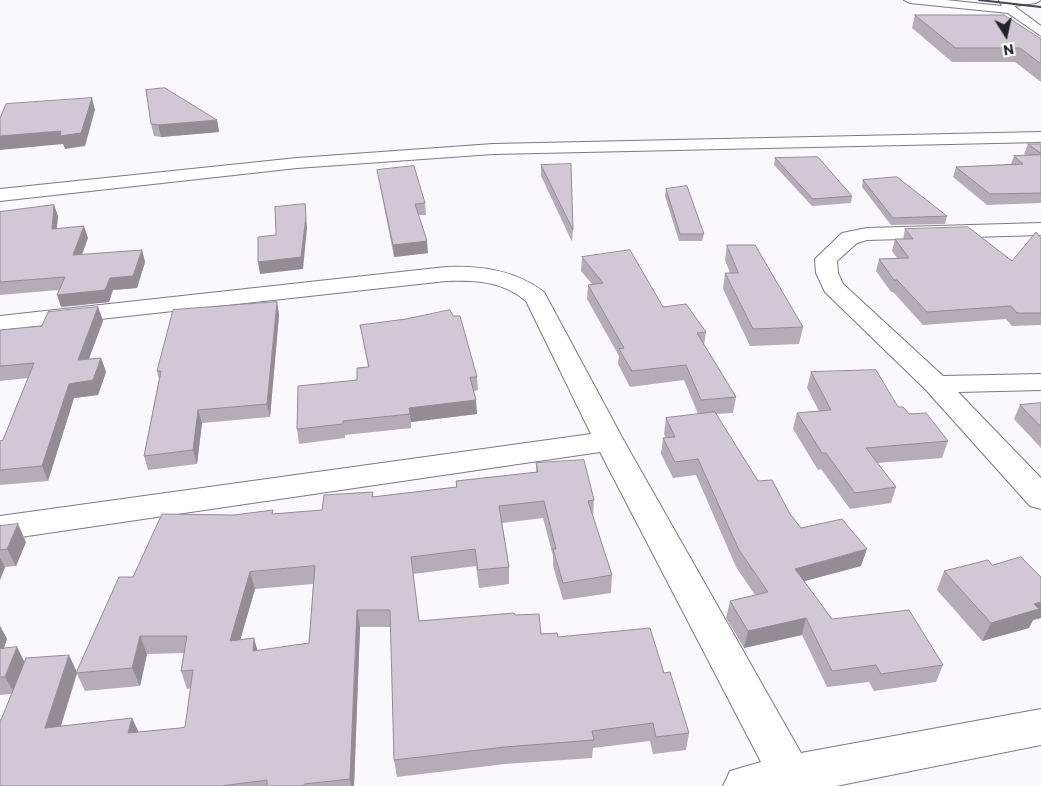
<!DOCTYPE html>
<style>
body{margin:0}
#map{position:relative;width:1041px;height:786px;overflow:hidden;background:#faf8fe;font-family:Commissioner,sans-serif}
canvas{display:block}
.north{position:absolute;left:981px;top:10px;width:50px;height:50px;-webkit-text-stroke:4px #fff;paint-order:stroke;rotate:170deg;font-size:14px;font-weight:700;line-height:20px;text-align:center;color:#232227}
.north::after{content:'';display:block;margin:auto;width:18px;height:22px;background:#232227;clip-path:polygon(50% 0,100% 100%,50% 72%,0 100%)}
</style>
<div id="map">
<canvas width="1041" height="786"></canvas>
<div class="north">N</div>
</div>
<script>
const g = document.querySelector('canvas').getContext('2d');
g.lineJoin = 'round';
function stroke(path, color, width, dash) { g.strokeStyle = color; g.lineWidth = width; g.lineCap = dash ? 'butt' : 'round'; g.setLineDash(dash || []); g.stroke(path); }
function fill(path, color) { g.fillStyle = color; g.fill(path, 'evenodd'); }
const minor = new Path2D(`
 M 904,0 L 946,0 L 1002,6 L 999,0 L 1041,0 L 1036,3 L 1014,6 L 1041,26 L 1041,36 L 1008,13 L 910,3 Z
 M 1041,223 L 1041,235 L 867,240 L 857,243 L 837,261 L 838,273 L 843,284 L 943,376 L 1041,374 L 1041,390 L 958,392 L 1041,478 L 1041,509 L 1030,506 L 926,390 L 825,292 L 816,273 L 815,259 L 842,233 L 867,228 Z
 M 446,267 C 482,266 515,270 544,292 L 624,441 L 801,753 L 1041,709 L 1041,745 L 836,786 L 723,786 L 730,771 L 761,762 L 600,452 L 0,540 L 0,516 L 591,434 L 526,301 C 502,281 476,280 446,281 L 0,330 L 0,316 Z`);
const major = new Path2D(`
 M 1041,132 L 1041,142 L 493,154 L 297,168 L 0,201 L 0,189 L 297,158 L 493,144 Z`);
const rail = new Path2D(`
 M 979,0 L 1041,7`);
const wall = new Path2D(`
 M 915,15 L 1041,39 L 1041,82 L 1015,62 L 952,62 L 912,28 Z
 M 217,120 L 219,132 L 161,137 L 154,136 L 151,124 Z
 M 1028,144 L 1041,144 L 1041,203 L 987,205 L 953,177 L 956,167 L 1011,164 L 1014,156 L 1027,156 L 1024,154 Z
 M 775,158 L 852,196 L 851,203 L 812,206 L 774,165 Z
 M 541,165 L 573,230 L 572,242 L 541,176 Z
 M 377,170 L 425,203 L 426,215 L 418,215 L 428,253 L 394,257 L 379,181 Z
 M 863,180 L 947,216 L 945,224 L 891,225 L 862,187 Z
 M 666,189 L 704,234 L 702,241 L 679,241 L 665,196 Z
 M 54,205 L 58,216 L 57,229 L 88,238 L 82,255 L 142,250 L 145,262 L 137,288 L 113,290 L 109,302 L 61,307 L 59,290 L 0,295 L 0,212 Z
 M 905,229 L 1012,261 L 1041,238 L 1041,325 L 1012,326 L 1006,319 L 923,325 L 893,292 L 891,292 L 876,271 L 879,259 L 897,258 L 892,251 L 895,239 L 903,239 Z
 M 727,245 L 803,327 L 799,344 L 750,346 L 723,289 L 725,273 L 730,273 L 725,260 Z
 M 582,257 L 706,332 L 704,345 L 736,397 L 733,413 L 716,414 L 758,481 L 790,514 L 801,528 L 861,566 L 804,581 L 832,619 L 943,665 L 936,682 L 874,691 L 869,682 L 827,687 L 802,635 L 744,648 L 726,618 L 730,601 L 755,595 L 736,567 L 696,475 L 673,478 L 661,454 L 663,438 L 666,438 L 664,434 L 666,418 L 698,414 L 684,380 L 630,387 L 618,364 L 619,356 L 587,299 L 588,285 L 592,284 L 581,271 Z
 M 277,302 L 279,315 L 270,417 L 202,423 L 197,464 L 148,470 L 144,456 L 159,379 L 157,371 Z
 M 98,307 L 103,321 L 89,359 L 101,358 L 106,372 L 98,395 L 74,398 L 48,481 L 0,485 L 0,441 L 3,440 L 28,378 L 0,381 L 0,330 L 42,326 Z
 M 360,325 L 477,377 L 478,390 L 474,391 L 477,414 L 411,422 L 411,428 L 345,435 L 345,438 L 299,444 L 297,429 L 357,380 L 368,367 Z
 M 811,372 L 898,407 L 948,441 L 942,458 L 877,463 L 896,487 L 891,503 L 850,509 L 821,469 L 818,470 L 793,429 L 797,413 L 819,411 L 807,388 Z
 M 1041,403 L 1041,448 L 1014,419 L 1020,405 Z
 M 536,463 L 594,500 L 593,517 L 612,575 L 611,593 L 563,600 L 553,566 L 553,556 L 543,518 L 502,523 L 509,567 L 509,584 L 479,588 L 476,566 L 413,574 L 419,621 L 515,615 L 541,634 L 558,637 L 664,673 L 689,733 L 686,750 L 653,754 L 650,741 L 593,748 L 592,758 L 505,764 L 397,777 L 394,760 L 391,627 L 360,627 L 354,786 L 0,786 L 1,720 L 12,694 L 0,695 L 0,626 L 7,639 L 4,648 L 25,662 L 77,672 L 133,577 L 234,515 L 274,514 L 322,510 L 373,497 L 456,487 L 456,481 L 536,472 ZM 313,584 L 309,643 L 257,651 L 240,640 L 255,589 ZM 184,653 L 181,671 L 187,689 L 191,688 L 185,727 L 180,728 L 138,732 L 132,718 L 61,726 L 77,674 L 85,691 L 140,686 L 147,654 Z
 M 0,526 L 26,542 L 16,566 L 5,567 L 0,580 Z
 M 992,565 L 1041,577 L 1041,618 L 1033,620 L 1029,628 L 982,641 L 937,590 L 944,571 Z`);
const shadedWall = new Path2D(`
 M 92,98 L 95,110 L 85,146 L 65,149 L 63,144 L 0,150 L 0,136 Z
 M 217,120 L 219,132 L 161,137 L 158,125 Z
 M 305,204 L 307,228 L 303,269 L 260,274 L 258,262 Z
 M 54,205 L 58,216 L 55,240 L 52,229 Z
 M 84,226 L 88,238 L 77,267 L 73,255 Z
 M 427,241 L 428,253 L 394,257 L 393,245 Z
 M 142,250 L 145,262 L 137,288 L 113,290 L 109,302 L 61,307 L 57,295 L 110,278 Z
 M 277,302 L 279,315 L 270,417 L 267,404 Z
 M 98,307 L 103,321 L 83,374 L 78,360 Z
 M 101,358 L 106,372 L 98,395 L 74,398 L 48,481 L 42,466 L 69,384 Z
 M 476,400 L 477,414 L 411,422 L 409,408 Z
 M 198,410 L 202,423 L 197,464 L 193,450 Z
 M 18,524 L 26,542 L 16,566 L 7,549 Z
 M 867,549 L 861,566 L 790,585 L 795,569 Z
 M 0,558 L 5,567 L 0,580 Z
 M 250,572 L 255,589 L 235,658 L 230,641 Z
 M 1041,602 L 1041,618 L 1033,620 L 1029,628 L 982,641 L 991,623 L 1034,604 Z
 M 357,610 L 360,627 L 354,786 L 351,786 L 350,779 Z
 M 806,618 L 802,635 L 744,648 L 748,631 Z
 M 0,626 L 7,639 L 0,659 Z
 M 140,636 L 147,654 L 140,686 L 132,668 Z
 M 254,638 L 259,656 L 253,651 Z
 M 17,647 L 26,665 L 15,694 L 5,677 Z
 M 69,655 L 77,672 L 55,745 L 45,728 Z
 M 132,718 L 140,735 L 128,733 Z`);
const building = new Path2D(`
 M 915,15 L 1004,15 L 1041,39 L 1041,64 L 1020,48 L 956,48 Z
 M 165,88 L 217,120 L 158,125 L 151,124 L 146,90 Z
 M 92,98 L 81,133 L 60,136 L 61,131 L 0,136 L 0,118 L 6,104 Z
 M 1028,144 L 1041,144 L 1041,153 Z
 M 1041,155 L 1041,193 L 990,194 L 956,167 L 1023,164 L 1014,156 Z
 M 818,157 L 852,196 L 813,199 L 775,158 Z
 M 571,164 L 573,230 L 541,165 Z
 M 414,166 L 425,203 L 415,204 L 427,241 L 393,245 L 377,170 Z
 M 897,177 L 947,216 L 893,218 L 863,180 Z
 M 687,186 L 704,234 L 680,234 L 666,189 Z
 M 305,204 L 306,217 L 301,257 L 258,262 L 258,237 L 276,235 L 275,207 Z
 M 54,205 L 52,229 L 84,226 L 73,255 L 142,250 L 133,276 L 110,278 L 105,290 L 57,295 L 65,277 L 0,282 L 0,212 Z
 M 968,227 L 1012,261 L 1036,232 L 1041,238 L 1041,313 L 1017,313 L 1011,306 L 927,312 L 897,280 L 894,280 L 879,259 L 909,258 L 895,239 L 913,239 L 905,229 Z
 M 727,245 L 755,245 L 803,327 L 753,329 L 725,273 L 738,273 Z
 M 630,250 L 663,307 L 686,304 L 706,332 L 697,333 L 736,397 L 701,400 L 686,365 L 632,371 L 619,349 L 624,348 L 588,285 L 603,283 L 582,257 Z
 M 277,302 L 267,404 L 198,410 L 193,450 L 144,456 L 161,371 L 157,371 L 173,310 Z
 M 98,307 L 78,360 L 101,358 L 93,380 L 69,384 L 42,466 L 0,470 L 0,441 L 3,440 L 34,363 L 0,366 L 0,330 L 42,326 L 48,312 Z
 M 450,310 L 453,316 L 460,316 L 477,377 L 470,377 L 476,400 L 409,408 L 410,414 L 343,421 L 343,424 L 297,429 L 298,386 L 357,380 L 357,368 L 369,367 L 360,325 L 406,319 Z
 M 876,370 L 898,407 L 903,407 L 909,414 L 926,413 L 948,441 L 866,448 L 896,487 L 855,493 L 826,453 L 822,453 L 797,413 L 831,410 L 811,372 Z
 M 1041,403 L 1041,427 L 1020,405 Z
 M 715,412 L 758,481 L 772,480 L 790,514 L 801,528 L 842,519 L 867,549 L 795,569 L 832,619 L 909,610 L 943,665 L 881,674 L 876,665 L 832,671 L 806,618 L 748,631 L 730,601 L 768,592 L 739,550 L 698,459 L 675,462 L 663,438 L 675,437 L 666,418 Z
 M 584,460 L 594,500 L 588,501 L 612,575 L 563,583 L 553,549 L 556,549 L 544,501 L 499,506 L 509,567 L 478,570 L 475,549 L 411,557 L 419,621 L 514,613 L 515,615 L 539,614 L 541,634 L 557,633 L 558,637 L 650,628 L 664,673 L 670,672 L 689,733 L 656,737 L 653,723 L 592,731 L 594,740 L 505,747 L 394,760 L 390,610 L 357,610 L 350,779 L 304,784 L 304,786 L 267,786 L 267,780 L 221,786 L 0,786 L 0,720 L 1,720 L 26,658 L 69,655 L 45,728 L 132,718 L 128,733 L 180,728 L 185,727 L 193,670 L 181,671 L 187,636 L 140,636 L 132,668 L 76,673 L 119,577 L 133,577 L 162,514 L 234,515 L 273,510 L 272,514 L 322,510 L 324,495 L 373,492 L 372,497 L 457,487 L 456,481 L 538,472 L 536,463 ZM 315,566 L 309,643 L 253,651 L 254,638 L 230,641 L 250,572 Z
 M 18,524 L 7,549 L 0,550 L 0,526 Z
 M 1021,557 L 1041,577 L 1041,602 L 1034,604 L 1039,609 L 991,623 L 944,571 L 988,560 L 992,565 Z
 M 17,647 L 5,677 L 0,677 L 0,649 Z`);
stroke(minor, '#7c7885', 2);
stroke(major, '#7c7885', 2);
fill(minor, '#fff');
fill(major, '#fff');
stroke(rail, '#47464b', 2);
fill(wall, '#b5acb7');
fill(shadedWall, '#938c95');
fill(building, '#d2c8d5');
stroke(building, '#938c95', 1);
</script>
